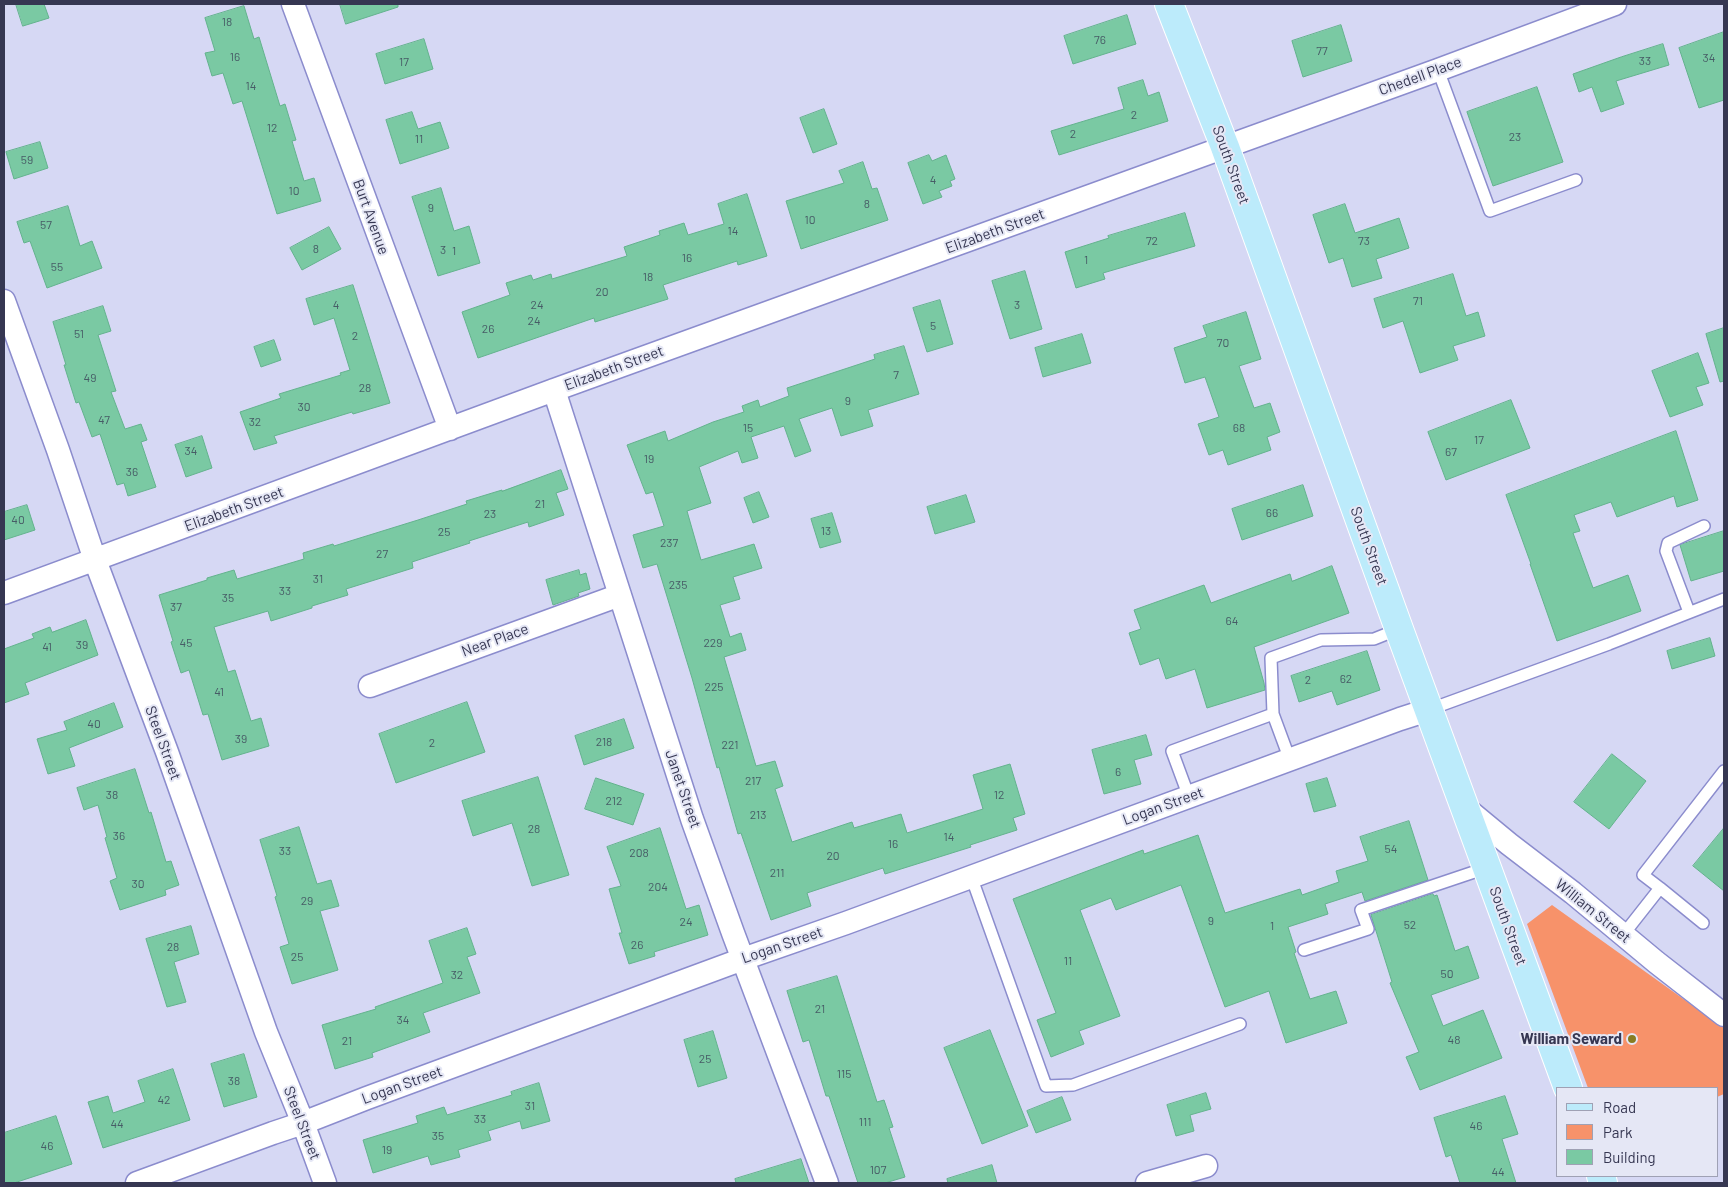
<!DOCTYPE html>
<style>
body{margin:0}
#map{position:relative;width:1728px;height:1187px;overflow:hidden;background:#d6d8f4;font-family:Barlow,sans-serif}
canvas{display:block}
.frame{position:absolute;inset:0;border:5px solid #363752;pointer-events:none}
.legend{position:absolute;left:1556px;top:1087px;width:162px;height:90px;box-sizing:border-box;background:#e5e7f5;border:1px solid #9fa1b4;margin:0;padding:6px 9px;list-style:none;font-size:15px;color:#363752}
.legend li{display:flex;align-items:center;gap:10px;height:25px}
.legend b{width:25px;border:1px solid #9fa1b4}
</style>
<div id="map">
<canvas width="1728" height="1187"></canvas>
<div class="frame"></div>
<ul class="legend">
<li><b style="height:6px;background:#bcebfb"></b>Road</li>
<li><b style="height:14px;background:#f7926a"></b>Park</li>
<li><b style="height:14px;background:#7ac9a3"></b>Building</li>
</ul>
</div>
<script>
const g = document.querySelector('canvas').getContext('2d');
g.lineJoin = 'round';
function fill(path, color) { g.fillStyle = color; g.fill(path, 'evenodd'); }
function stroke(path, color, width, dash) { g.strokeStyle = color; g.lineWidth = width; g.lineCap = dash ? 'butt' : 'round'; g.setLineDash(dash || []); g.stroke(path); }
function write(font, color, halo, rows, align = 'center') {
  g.font = font + ' Barlow,sans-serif'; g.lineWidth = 4; g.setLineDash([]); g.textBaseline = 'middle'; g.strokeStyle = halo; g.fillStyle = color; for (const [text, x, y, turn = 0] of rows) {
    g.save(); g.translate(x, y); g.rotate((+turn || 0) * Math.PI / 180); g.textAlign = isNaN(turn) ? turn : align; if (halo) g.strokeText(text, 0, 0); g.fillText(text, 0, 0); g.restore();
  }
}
const green = new Path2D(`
 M 1552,905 L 1724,1028 L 1724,1094 L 1717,1097 L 1717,1088 L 1588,1088 L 1527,924 Z`);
const building = new Path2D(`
 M 16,4 L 44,4 L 49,18 L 23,26 Z
 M 340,4 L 398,4 L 398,7 L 346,24 Z
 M 244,6 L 254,39 L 259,37 L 280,106 L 285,104 L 296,140 L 292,141 L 304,181 L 314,178 L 321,201 L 277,214 L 242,101 L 233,104 L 223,73 L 212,76 L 205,53 L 215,51 L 205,18 Z
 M 1127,15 L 1136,44 L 1073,64 L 1064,36 Z
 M 1341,25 L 1352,61 L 1303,77 L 1292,41 Z
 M 1724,32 L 1724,100 L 1699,108 L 1679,48 Z
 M 424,39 L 433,69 L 385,84 L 376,54 Z
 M 1663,44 L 1669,65 L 1616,81 L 1624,104 L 1601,112 L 1592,87 L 1579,92 L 1573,74 L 1621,57 Z
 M 1143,80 L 1148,96 L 1159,92 L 1168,121 L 1059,155 L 1051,131 L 1124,109 L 1118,88 Z
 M 1537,87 L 1563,162 L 1493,186 L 1467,112 Z
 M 824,109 L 837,144 L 813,153 L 800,118 Z
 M 412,112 L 418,129 L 440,122 L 449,148 L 400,164 L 386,120 Z
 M 40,142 L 48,168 L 14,179 L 6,152 Z
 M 929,155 L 932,161 L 946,155 L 955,179 L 950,181 L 952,186 L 939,191 L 942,197 L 923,204 L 908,163 Z
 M 863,162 L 872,189 L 877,188 L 888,220 L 801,249 L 786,201 L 844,183 L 839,171 Z
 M 441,188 L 454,231 L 469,226 L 480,263 L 438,276 L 412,197 Z
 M 747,194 L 767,256 L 738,265 L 737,261 L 663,285 L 668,299 L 595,322 L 594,318 L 478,358 L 462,312 L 510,295 L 506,283 L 531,275 L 533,280 L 551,274 L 552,279 L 627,256 L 624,247 L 660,235 L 659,231 L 684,223 L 688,235 L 724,224 L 718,204 Z
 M 1345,204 L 1355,233 L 1399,218 L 1409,248 L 1376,259 L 1382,278 L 1352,287 L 1343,258 L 1329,263 L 1313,215 Z
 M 68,206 L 80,246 L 92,241 L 102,268 L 47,288 L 30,241 L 24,243 L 17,222 Z
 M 1185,213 L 1195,246 L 1103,273 L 1105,279 L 1076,288 L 1065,252 L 1109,238 L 1108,236 Z
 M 329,227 L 341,249 L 302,270 L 290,248 Z
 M 1025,271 L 1042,329 L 1010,339 L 992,281 Z
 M 1453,274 L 1466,316 L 1478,312 L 1485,336 L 1453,346 L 1458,360 L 1420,373 L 1403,321 L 1383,328 L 1374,299 Z
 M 353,285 L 390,403 L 353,414 L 352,412 L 274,436 L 277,443 L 254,450 L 240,412 L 281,398 L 279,394 L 341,375 L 340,373 L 350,370 L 334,318 L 314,325 L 306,299 Z
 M 940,300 L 953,344 L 927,352 L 913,308 Z
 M 103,306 L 111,331 L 98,335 L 116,391 L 111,392 L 125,429 L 141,424 L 147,440 L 141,442 L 156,487 L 128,496 L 124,483 L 117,485 L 100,434 L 92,437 L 79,402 L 76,403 L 64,365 L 66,365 L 53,322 Z
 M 1246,312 L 1261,359 L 1239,366 L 1254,408 L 1270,403 L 1280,432 L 1267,437 L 1271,450 L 1228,465 L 1223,450 L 1209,455 L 1198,424 L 1219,417 L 1205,377 L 1185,383 L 1174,348 L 1207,337 L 1203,326 Z
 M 1724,328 L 1724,381 L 1720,382 L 1706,334 Z
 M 1082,334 L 1091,363 L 1043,377 L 1035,348 Z
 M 274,340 L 281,360 L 261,367 L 254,347 Z
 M 904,346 L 919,394 L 868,410 L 873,426 L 841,436 L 832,408 L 799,419 L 811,451 L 795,457 L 784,426 L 751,437 L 758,458 L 742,463 L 738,451 L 699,467 L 711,503 L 687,511 L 701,560 L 754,544 L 762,568 L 733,577 L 740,599 L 720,605 L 730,637 L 741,633 L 746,650 L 724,657 L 756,766 L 775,761 L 783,786 L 775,789 L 792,842 L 852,822 L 854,828 L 901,814 L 907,833 L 983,809 L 973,775 L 1010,764 L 1025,814 L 1013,818 L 1017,830 L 970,845 L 971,847 L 885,874 L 883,868 L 807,893 L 811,906 L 771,920 L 741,833 L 738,834 L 719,767 L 717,768 L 692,678 L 657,564 L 643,568 L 633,535 L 664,526 L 653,492 L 646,494 L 627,445 L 665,431 L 668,441 L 713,422 L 744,412 L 742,406 L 758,400 L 760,407 L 789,396 L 787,388 L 875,359 L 874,355 Z
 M 1698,353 L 1709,383 L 1696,387 L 1703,405 L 1670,417 L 1652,371 Z
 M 1511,400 L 1530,448 L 1446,480 L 1428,432 Z
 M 1676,431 L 1698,500 L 1677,507 L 1674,496 L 1617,517 L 1611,502 L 1574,515 L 1580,531 L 1573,533 L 1593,588 L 1628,575 L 1641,611 L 1557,641 L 1530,564 L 1531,564 L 1506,495 Z
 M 202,436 L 212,468 L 186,477 L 175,445 Z
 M 561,470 L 568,489 L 556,493 L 564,515 L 529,527 L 528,522 L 469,541 L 470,543 L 412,562 L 413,568 L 346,589 L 348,595 L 312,606 L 312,608 L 271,621 L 268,611 L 214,627 L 228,672 L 235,670 L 251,721 L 261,718 L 269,746 L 222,760 L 208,714 L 203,715 L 189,670 L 181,673 L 171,642 L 173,641 L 159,595 L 207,580 L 207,578 L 234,570 L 237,579 L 304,559 L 303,553 L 333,544 L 334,546 L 418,520 L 467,504 L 466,501 L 502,490 L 502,491 Z
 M 1303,485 L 1313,516 L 1242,540 L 1232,509 Z
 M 759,492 L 769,517 L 753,523 L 744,498 Z
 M 966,495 L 975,522 L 935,534 L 927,507 Z
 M 27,505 L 35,530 L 4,540 L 4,512 Z
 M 832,513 L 841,542 L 820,548 L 811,519 Z
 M 1724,531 L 1724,571 L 1691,581 L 1680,545 Z
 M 1332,566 L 1349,613 L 1254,647 L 1264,683 L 1265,690 L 1207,708 L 1195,669 L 1166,679 L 1159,658 L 1140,665 L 1129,633 L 1141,629 L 1134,610 L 1204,585 L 1211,603 L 1290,574 L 1292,581 Z
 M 579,570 L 580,575 L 586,573 L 590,589 L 578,593 L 579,596 L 553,605 L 546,580 Z
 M 86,620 L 98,655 L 25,683 L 29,694 L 4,703 L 4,649 L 34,638 L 32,634 L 50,627 L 52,632 Z
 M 1710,638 L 1715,656 L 1672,669 L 1667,651 Z
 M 1367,651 L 1380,690 L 1337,705 L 1332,691 L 1299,702 L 1291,676 Z
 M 467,702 L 485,752 L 396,783 L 379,734 Z
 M 114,703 L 123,727 L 69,748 L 75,766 L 48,774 L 37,739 L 67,730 L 64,722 Z
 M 624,719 L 634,748 L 584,765 L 575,736 Z
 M 1146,735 L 1152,755 L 1134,760 L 1141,784 L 1104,794 L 1092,750 Z
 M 1612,754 L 1646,781 L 1609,829 L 1574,802 Z
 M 135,769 L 149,813 L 151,812 L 166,862 L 171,861 L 179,885 L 165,890 L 166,895 L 120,910 L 110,881 L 117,878 L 105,838 L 107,837 L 98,805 L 84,810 L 77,788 Z
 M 538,777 L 569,875 L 532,886 L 512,823 L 473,836 L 462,801 Z
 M 596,778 L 644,794 L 633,825 L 585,809 Z
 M 1327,778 L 1336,806 L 1314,812 L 1306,784 Z
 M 1409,821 L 1428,880 L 1365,901 L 1362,892 L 1325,904 L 1328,914 L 1288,927 L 1296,952 L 1294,953 L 1310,999 L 1336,991 L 1347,1023 L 1286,1043 L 1269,991 L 1225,1007 L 1181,885 L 1116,910 L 1111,898 L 1080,910 L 1120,1016 L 1079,1031 L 1084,1044 L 1051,1057 L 1037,1020 L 1056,1013 L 1013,899 L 1143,850 L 1144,854 L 1198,835 L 1225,913 L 1300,889 L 1302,895 L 1339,882 L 1336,871 L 1368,861 L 1360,837 Z
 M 299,827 L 317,884 L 331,880 L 339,906 L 320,911 L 338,970 L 292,984 L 280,947 L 289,944 L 275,897 L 277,896 L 260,840 Z
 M 660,828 L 686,909 L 699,905 L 708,935 L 654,952 L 655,956 L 629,964 L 619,933 L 622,933 L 609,889 L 621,886 L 607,847 Z
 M 1724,828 L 1724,891 L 1693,866 Z
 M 1433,894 L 1434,896 L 1437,895 L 1455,951 L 1468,946 L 1479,978 L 1431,995 L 1443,1026 L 1483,1010 L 1502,1058 L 1420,1090 L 1406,1057 L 1419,1052 L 1390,983 L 1392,982 L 1371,915 Z
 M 191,926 L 199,954 L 174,962 L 186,1002 L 167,1007 L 146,939 Z
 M 467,928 L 476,954 L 467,957 L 480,993 L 423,1013 L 430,1032 L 372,1053 L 373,1057 L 335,1069 L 322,1025 L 376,1009 L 375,1007 L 443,983 L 429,941 Z
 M 837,976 L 877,1102 L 884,1100 L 893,1127 L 889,1128 L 905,1177 L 885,1183 L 858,1183 L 829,1096 L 826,1096 L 809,1040 L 803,1042 L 787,991 Z
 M 990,1030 L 1028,1126 L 982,1144 L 944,1048 Z
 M 713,1031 L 727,1078 L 698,1087 L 684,1040 Z
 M 244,1054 L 257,1097 L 224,1107 L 211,1064 Z
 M 173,1069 L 190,1120 L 103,1148 L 88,1102 L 108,1096 L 113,1113 L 145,1102 L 138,1081 Z
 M 539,1083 L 550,1121 L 522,1129 L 520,1121 L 488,1131 L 491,1140 L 458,1150 L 460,1157 L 431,1165 L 428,1156 L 373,1173 L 363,1140 L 418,1123 L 416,1116 L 444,1107 L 447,1115 L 512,1095 L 511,1092 Z
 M 1206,1093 L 1211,1109 L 1190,1115 L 1194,1131 L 1176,1136 L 1167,1105 Z
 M 1505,1096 L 1518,1134 L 1502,1139 L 1516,1183 L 1460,1183 L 1451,1155 L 1446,1157 L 1434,1118 Z
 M 1062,1097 L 1071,1120 L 1036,1133 L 1027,1111 Z
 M 56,1116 L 72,1164 L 14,1183 L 4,1183 L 4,1133 Z
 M 801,1159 L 809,1183 L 736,1183 L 735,1179 Z
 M 992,1165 L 997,1183 L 948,1183 L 947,1179 Z`);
const lane = new Path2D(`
 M 1438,70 L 1490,211 L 1576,180
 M 1689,612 L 1666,551 L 1668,543 L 1704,526
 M 1428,710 L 1609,644 L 1724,599
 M 1273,714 L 1271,658 L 1321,640 L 1374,639 L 1399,629
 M 1189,797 L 1172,751 L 1273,714 L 1290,760
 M 971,876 L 1046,1086 L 1073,1085 L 1240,1024
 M 1660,888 L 1703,923
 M 1623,935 L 1660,888 L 1643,875 L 1724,771
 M 1304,950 L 1368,929 L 1361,910 L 1486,868`);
const street = new Path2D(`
 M 293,4 L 450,429
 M 4,301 L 58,450 L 95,560 L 167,752 L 266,1032 L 303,1123 L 325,1183
 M 554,390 L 692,819 L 733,933 L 827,1183
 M 4,593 L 554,390 L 1438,70 L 1615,4
 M 370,686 L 620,595
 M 1463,806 L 1509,844 L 1573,893 L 1656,962 L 1724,1015
 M 137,1183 L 273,1133 L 303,1123 L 367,1098 L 743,959 L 846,923 L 1400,719 L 1428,710
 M 1147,1183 L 1206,1166`);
const primary = new Path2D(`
 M 1169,4 L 1225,147 L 1399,629 L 1568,1088
 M 1601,1176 L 1603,1183`);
const markers = [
 [1632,1039,5,"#877c22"]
];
const numberNames = [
 ["18",227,22],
 ["76",1100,40],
 ["77",1322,51],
 ["16",235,57],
 ["34",1709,58],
 ["33",1645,61],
 ["17",404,62],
 ["14",251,86],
 ["2",1134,115],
 ["12",272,128],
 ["2",1073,134],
 ["23",1515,137],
 ["11",419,139],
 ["59",27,160],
 ["4",933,180],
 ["10",294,191],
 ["8",867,204],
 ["9",431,208],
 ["10",810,220],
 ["57",46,225],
 ["14",733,231],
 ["72",1152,241],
 ["73",1364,241],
 ["8",316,249],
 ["3",443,250],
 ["1",454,251],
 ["16",687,258],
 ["1",1086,260],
 ["55",57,267],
 ["18",648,277],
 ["20",602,292],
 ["71",1418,301],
 ["4",336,305],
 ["24",537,305],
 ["3",1017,305],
 ["24",534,321],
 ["5",933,326],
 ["26",488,329],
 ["51",79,334],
 ["2",355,336],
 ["70",1223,343],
 ["7",896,375],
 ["49",90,378],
 ["28",365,388],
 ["9",848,401],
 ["30",304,407],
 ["47",104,420],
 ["32",255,422],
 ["15",748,428],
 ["68",1239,428],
 ["17",1479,440],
 ["34",191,451],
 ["67",1451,452],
 ["19",649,459],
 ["36",132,472],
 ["21",540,504],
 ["66",1272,513],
 ["23",490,514],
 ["40",18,520],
 ["13",826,531],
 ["25",444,532],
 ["237",669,543],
 ["27",382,554],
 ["31",318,579],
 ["235",678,585],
 ["33",285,591],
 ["35",228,598],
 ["37",176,607],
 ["64",1232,621],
 ["45",186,643],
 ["229",713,643],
 ["39",82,645],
 ["41",47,647],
 ["62",1346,679],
 ["2",1308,680],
 ["225",714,687],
 ["41",219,692],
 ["40",94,724],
 ["39",241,739],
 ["218",604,742],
 ["2",432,743],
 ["221",730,745],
 ["6",1118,772],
 ["217",753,781],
 ["38",112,795],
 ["12",999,795],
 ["212",614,801],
 ["213",758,815],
 ["28",534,829],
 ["36",119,836],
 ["14",949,837],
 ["16",893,844],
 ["54",1391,849],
 ["33",285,851],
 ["208",639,853],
 ["20",833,856],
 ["211",777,873],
 ["30",138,884],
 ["204",658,887],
 ["29",307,901],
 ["9",1211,921],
 ["24",686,922],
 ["52",1410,925],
 ["1",1272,926],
 ["26",637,945],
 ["28",173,947],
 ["25",297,957],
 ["11",1068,961],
 ["50",1447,974],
 ["32",457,975],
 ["21",820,1009],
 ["34",403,1020],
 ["48",1454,1040],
 ["21",347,1041],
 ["25",705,1059],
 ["115",844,1074],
 ["38",234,1081],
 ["42",164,1100],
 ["31",530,1106],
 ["33",480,1119],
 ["111",865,1122],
 ["44",117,1124],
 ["46",1476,1126],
 ["35",438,1136],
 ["46",47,1146],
 ["19",387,1150],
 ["107",878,1170],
 ["44",1498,1172]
];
const streetNames = [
 ["Chedell Place",1420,76,-20],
 ["South Street",1231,165,70],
 ["Burt Avenue",371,217,70],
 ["Elizabeth Street",995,231,-20],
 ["Elizabeth Street",614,368,-20],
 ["Elizabeth Street",234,509,-20],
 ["South Street",1369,546,70],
 ["Near Place",495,640,-20],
 ["Steel Street",163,743,70],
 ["Janet Street",683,789,71],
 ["Logan Street",1163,806,-20],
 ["William Street",1593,911,39],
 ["South Street",1508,926,70],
 ["Logan Street",782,945,-19],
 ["Logan Street",402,1085,-20],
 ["Steel Street",302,1123,69]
];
const poiNames = [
 ["William Seward",1622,1039]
];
fill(green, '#f7926a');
fill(building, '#7ac9a3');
stroke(building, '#63b28d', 1);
stroke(lane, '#8b8ccd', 14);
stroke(street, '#8b8ccd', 25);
stroke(primary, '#fff', 30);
stroke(lane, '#fff', 11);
stroke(street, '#fff', 22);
stroke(primary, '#bcebfb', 28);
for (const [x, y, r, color] of markers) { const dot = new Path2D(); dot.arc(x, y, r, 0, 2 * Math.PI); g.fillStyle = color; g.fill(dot); stroke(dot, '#e5e7f5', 2); }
write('12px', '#475c66', null, numberNames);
write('15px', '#363752', '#e5e7f5', streetNames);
write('bold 15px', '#363752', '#e5e7f5', poiNames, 'right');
</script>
